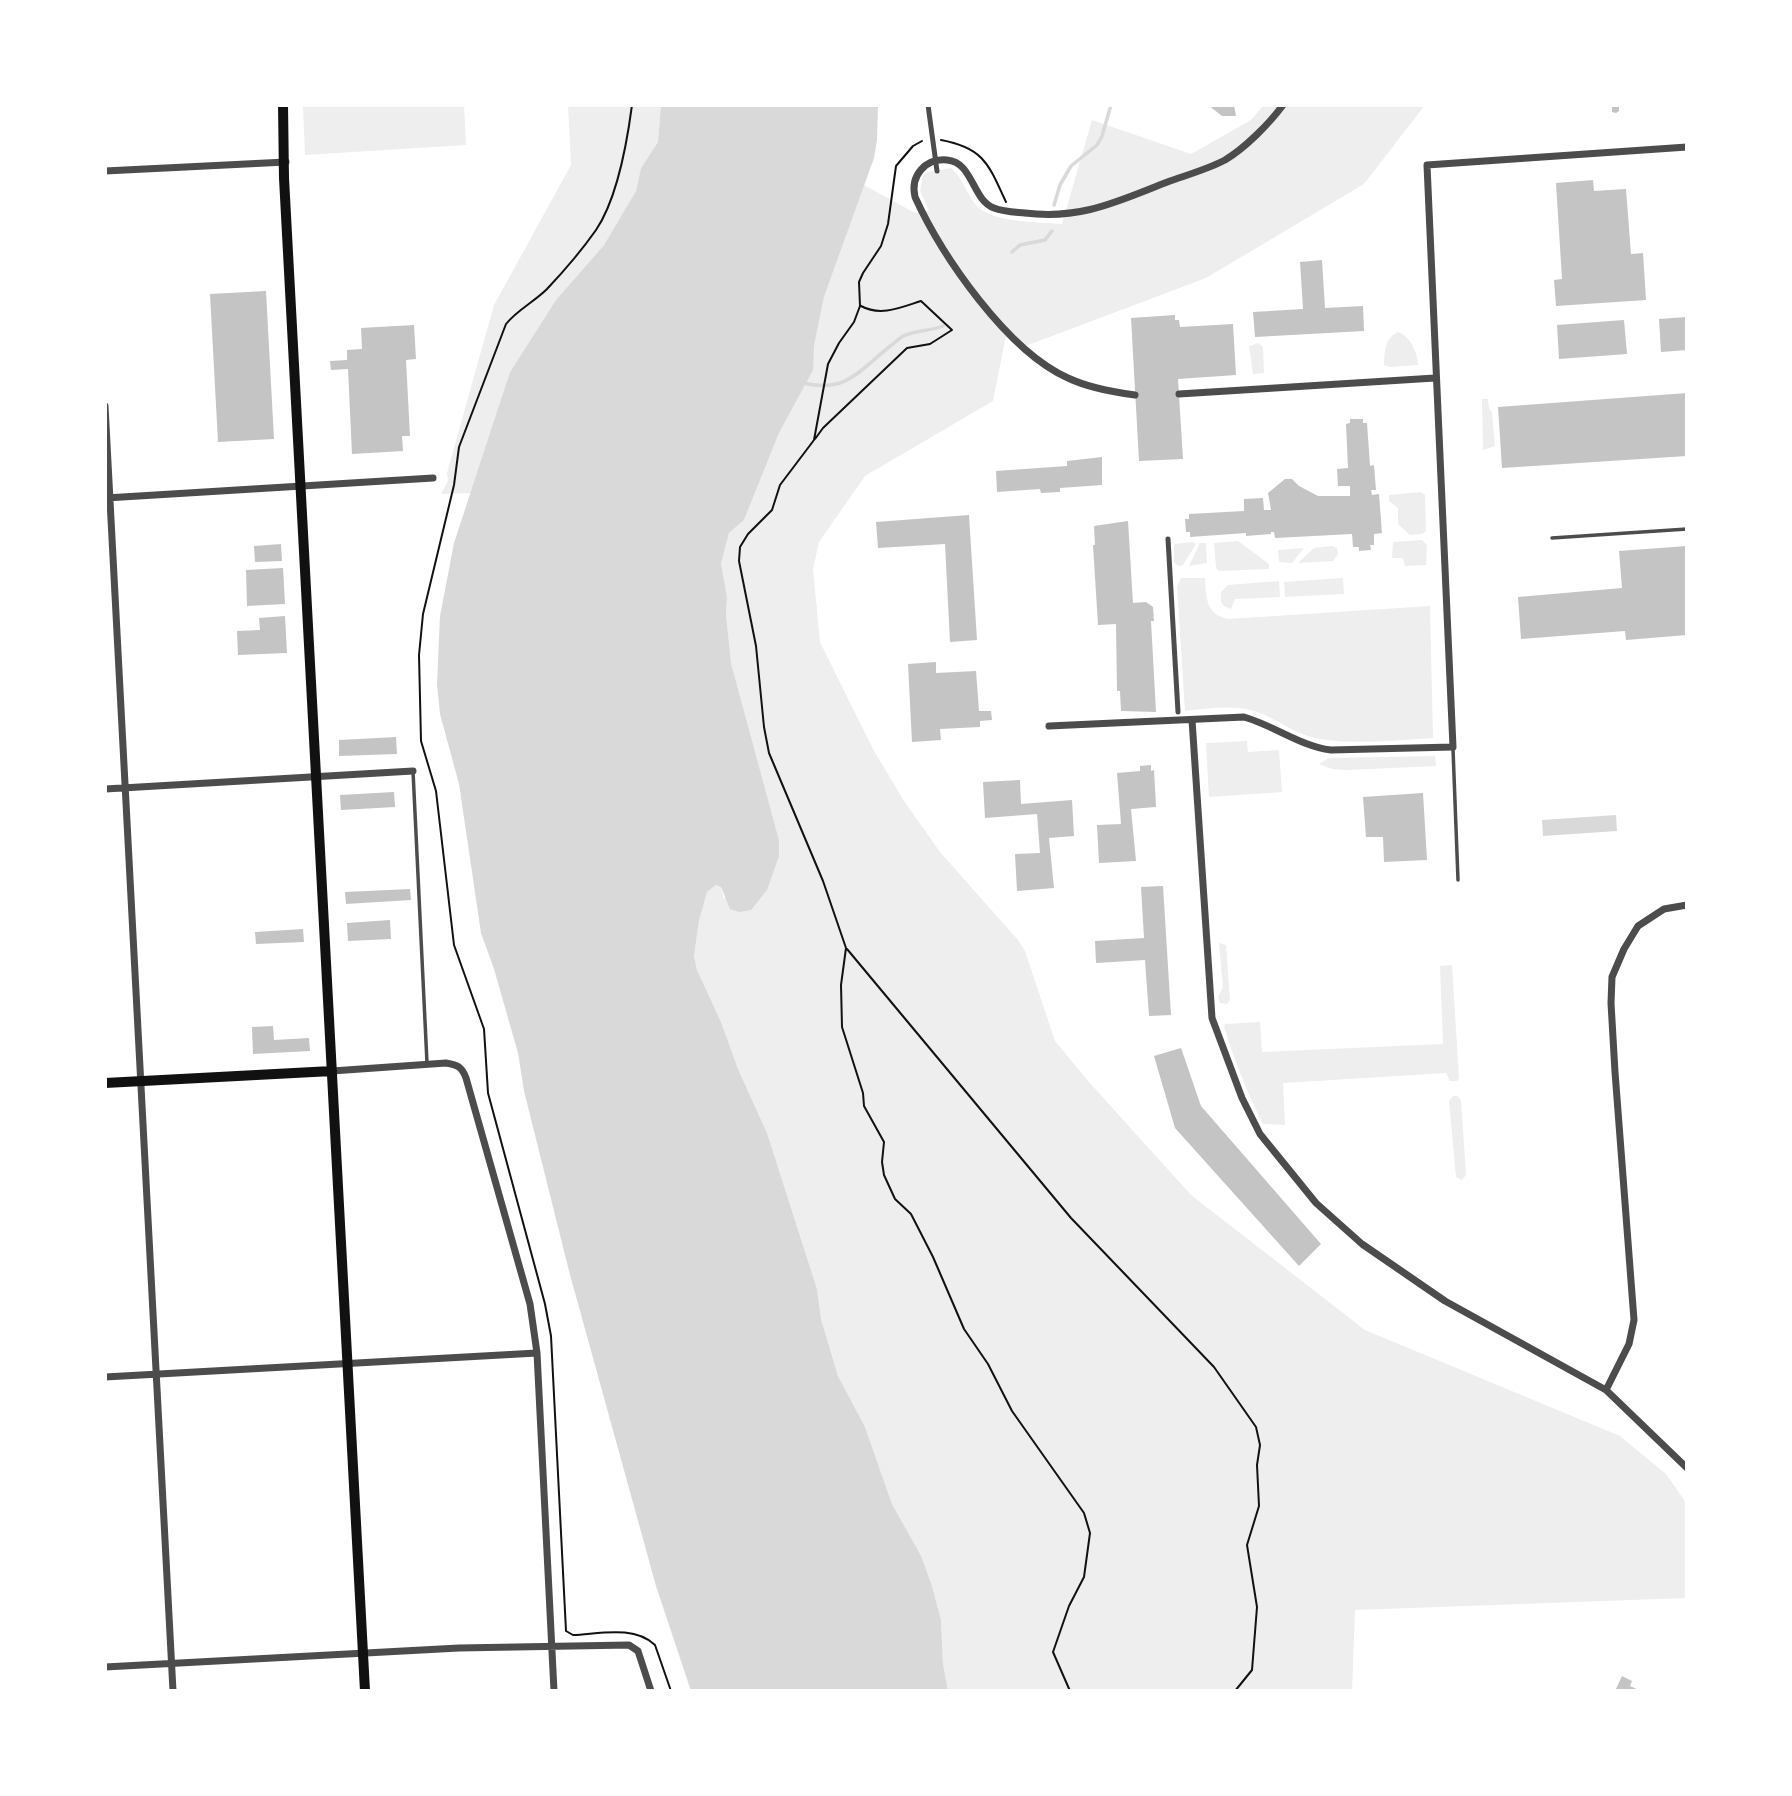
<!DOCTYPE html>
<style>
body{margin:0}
#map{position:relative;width:1792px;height:1796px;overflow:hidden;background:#fff;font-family:"Fira Sans Condensed",sans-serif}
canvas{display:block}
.frame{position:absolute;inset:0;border:107px solid #fff;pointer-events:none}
</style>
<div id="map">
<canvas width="1792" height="1796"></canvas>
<div class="frame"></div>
</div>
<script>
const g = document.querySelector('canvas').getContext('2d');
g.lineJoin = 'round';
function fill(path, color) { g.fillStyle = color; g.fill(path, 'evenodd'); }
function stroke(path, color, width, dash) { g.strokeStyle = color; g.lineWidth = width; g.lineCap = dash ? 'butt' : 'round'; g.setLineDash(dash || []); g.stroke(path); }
const green = new Path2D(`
 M 303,105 L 464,105 L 466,145 L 305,155 Z
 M 568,105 L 661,105 L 658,142 L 641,168 L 636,191 L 604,245 L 556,300 L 510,372 L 472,493 L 441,494 L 448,481 L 447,473 L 494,305 L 571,165 Z
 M 1264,105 L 1425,105 L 1364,184 L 1206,278 L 1023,347 L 1007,331 L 993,401 L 865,476 L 819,542 L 813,569 L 820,642 L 873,749 L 904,801 L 940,852 L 1018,940 L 1025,951 L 1055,1041 L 1089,1082 L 1191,1195 L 1365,1330 L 1620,1436 L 1666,1474 L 1687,1504 L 1687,1598 L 1355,1610 L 1352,1691 L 948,1691 L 943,1664 L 941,1620 L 932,1586 L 920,1556 L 892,1504 L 865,1427 L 838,1376 L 821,1319 L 817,1289 L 767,1133 L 738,1069 L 721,1022 L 697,970 L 694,956 L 699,921 L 707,892 L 716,885 L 721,887 L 724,899 L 779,840 L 731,663 L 726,614 L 727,597 L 721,565 L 729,533 L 744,520 L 779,433 L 812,370 L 814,346 L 824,297 L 864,185 L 915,213 L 929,210 L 920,191 L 923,175 L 928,172 L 951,168 C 963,178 966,193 976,205 C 991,223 1039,222 1062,224 L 1092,120 L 1191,154 L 1251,120 Z
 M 1398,332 C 1410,336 1418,353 1418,365 L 1390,367 L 1384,365 C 1385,351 1384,339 1398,332 Z
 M 1258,343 L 1263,347 L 1264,373 L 1253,374 L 1249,346 Z
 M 1482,399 L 1488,399 L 1489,409 L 1492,412 L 1495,446 L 1483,450 Z
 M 1421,492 L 1425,495 L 1426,531 L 1422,534 L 1410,535 L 1398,524 L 1398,508 L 1389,501 L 1389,495 Z
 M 1422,540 L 1427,545 L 1426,565 L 1405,566 L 1403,558 L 1392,558 L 1393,542 Z
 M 1238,541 L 1269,564 L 1269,569 L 1219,571 L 1216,568 L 1214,543 Z
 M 1193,542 L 1196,544 L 1183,565 L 1178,566 L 1174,562 L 1174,544 Z
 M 1200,543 L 1206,543 L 1207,563 L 1189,566 Z
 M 1332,546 L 1337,548 L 1338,554 L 1333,561 L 1298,563 L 1314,548 Z
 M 1304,548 L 1292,563 L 1279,562 L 1278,550 Z
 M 1181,578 L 1205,578 C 1206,597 1206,615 1228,619 L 1430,606 L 1433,738 C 1396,740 1357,745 1320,739 C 1294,735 1275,716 1250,710 C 1230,705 1206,709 1185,711 L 1177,586 Z
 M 1343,578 L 1344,594 L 1285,597 L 1284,582 Z
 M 1279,581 L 1280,597 L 1235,599 L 1231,609 L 1224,606 L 1221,602 L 1221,592 L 1228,585 Z
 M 1247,741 L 1248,752 L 1279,750 L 1282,792 L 1209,797 L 1206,743 Z
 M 1435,756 L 1436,766 L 1347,770 L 1332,769 L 1319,764 L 1329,758 Z
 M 1219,943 L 1226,945 L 1230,1000 L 1227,1004 L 1220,1003 L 1218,997 L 1223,987 Z
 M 1452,965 L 1459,1078 L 1457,1081 L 1450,1081 L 1446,1073 L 1283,1083 L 1285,1125 L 1263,1124 C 1247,1093 1235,1061 1224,1027 L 1225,1024 L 1260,1022 L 1262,1052 L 1443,1044 L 1440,966 Z
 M 1453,1096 L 1457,1096 L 1461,1100 L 1466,1175 L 1462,1180 L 1456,1177 L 1449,1101 Z`);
const water = new Path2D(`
 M 661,105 L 878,105 L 877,140 L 874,158 L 824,297 L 814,346 L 813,370 L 779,433 L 744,520 L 729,533 L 721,564 L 727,597 L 726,614 L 731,663 L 779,840 L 779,856 L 767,890 L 751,910 L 739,912 L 730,909 L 721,887 L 716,885 L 707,892 L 699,921 L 694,956 L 697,970 L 721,1022 L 738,1069 L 767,1133 L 817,1289 L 821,1319 L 838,1376 L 865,1427 L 892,1504 L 921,1556 L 932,1586 L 941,1620 L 943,1664 L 948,1691 L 691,1691 L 656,1586 L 569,1271 L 524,1091 L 518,1053 L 494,969 L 481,933 L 459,784 L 440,714 L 437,684 L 440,616 L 454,543 L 510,372 L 556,300 L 604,245 L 636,191 L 641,168 L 658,142 Z
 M 1616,815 L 1617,831 L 1543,836 L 1542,820 Z`);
const stream = new Path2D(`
 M 1054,205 L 1060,185 L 1071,166 L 1097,145 L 1102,136 L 1111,105
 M 1012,252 L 1020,245 L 1045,240 L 1052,231
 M 803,383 C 848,394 861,368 893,344 C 897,341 901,336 906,335 C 918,330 931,331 943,326`);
const building = new Path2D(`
 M 1208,105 L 1234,105 L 1236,116 L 1222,116 Z
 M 1612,105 L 1619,105 L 1619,111 L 1616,113 L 1612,112 Z
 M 1593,180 L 1594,191 L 1626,189 L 1631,254 L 1643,253 L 1646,300 L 1556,306 L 1554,280 L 1562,279 L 1556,183 Z
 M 1322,260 L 1325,308 L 1363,306 L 1364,331 L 1255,337 L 1253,312 L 1303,309 L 1300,262 Z
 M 266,291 L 274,439 L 218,442 L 210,294 Z
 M 1175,315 L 1175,320 L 1179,320 L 1180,327 L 1233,324 L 1236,375 L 1178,379 L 1183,459 L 1139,461 L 1131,318 Z
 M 1687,317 L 1687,350 L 1661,352 L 1659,319 Z
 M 1624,320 L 1627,354 L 1559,359 L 1557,325 Z
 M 414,325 L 416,359 L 406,360 L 410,436 L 402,436 L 403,451 L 352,454 L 348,369 L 331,370 L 330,361 L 347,360 L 347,350 L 362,349 L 361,328 Z
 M 1687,393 L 1687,456 L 1502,468 L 1498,407 Z
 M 1350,419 L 1363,419 L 1363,423 L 1367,423 L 1370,466 L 1374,465 L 1376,490 L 1371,490 L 1372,495 L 1379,494 L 1382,533 L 1374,534 L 1374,545 L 1370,545 L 1371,550 L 1359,551 L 1359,547 L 1353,547 L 1352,534 L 1275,538 L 1274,532 L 1271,532 L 1271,534 L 1246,536 L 1246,533 L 1190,537 L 1190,532 L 1186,532 L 1185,519 L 1189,519 L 1189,514 L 1244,511 L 1244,499 L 1263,498 L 1264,510 L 1271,510 L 1268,493 L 1285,479 L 1292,479 L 1299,486 L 1318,496 L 1350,496 L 1350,486 L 1338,486 L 1337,469 L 1348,468 L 1346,424 L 1350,423 Z
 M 1102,457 L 1102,485 L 1060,488 L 1060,492 L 1041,493 L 1040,489 L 997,492 L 996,471 L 1067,466 L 1067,461 Z
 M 969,515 L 977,640 L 950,642 L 945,544 L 878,548 L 876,522 Z
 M 1128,521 L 1133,603 L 1146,602 L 1153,607 L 1154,621 L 1151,621 L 1156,712 L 1121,711 L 1120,691 L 1117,691 L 1116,624 L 1098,625 L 1093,545 L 1095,545 L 1094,526 Z
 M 281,544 L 282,561 L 255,562 L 254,546 Z
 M 1687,546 L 1687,635 L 1626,640 L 1625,631 L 1521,639 L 1518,597 L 1622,588 L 1619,551 Z
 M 283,568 L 285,604 L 247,606 L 246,570 Z
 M 285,616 L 287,653 L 238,655 L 237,631 L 260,630 L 259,618 Z
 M 936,662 L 936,673 L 976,671 L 979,711 L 991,711 L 992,720 L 980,721 L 980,727 L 940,729 L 941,740 L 912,742 L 908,664 Z
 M 396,737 L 397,754 L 339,756 L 339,740 Z
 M 1151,765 L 1151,771 L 1154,770 L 1156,807 L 1131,809 L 1136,861 L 1099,863 L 1097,825 L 1121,824 L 1117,773 L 1140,771 L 1140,766 Z
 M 1020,780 L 1021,804 L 1072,800 L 1074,836 L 1049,838 L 1054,888 L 1017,891 L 1015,854 L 1040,853 L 1037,814 L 985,818 L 983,782 Z
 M 394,792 L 395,807 L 341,810 L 340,795 Z
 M 1423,793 L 1427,860 L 1384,862 L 1383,837 L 1366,837 L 1363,797 Z
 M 1163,886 L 1171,1015 L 1149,1016 L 1145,960 L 1096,963 L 1095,941 L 1144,938 L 1141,887 Z
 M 410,889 L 411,900 L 346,904 L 345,892 Z
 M 390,920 L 391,939 L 348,941 L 347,923 Z
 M 303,929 L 304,942 L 256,944 L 255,932 Z
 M 273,1026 L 274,1040 L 309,1038 L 310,1051 L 253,1054 L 252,1027 Z
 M 1181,1048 L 1201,1106 L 1321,1244 L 1299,1266 L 1175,1128 L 1154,1056 Z
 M 1622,1676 L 1632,1681 L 1630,1686 L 1641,1691 L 1615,1691 Z`);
const path = new Path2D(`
 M 632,105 C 627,143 617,199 596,230 C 582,250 564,271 547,289 C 534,302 517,310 506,324 L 459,447 L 454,485 L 423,614 L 419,655 L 421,741 L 436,791 L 454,945 L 484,1029 L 488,1093 L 545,1304 L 551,1336 L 566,1631 L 573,1635 C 599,1634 634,1625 655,1645 L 671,1691
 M 941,140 C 985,148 989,166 1006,202
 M 922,141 L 913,146 L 896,166 L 888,224 L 881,246 L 863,273 L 859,282 L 860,306 L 854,322 L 839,343 L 828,364 L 814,440 L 780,485 L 772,510 L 748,534 L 740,547 L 739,561 L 756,646 L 764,727 L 769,753 L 823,881 L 846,948 L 841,985 L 842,1027 L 863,1093 L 864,1106 L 884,1142 L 882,1162 L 884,1175 L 895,1199 L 911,1214 L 933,1257 L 964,1329 L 988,1364 L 1012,1411 L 1084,1513 L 1090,1533 L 1084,1577 L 1069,1606 L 1053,1652 L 1070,1691
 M 815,439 L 823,428 L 907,348 L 930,344 L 952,330 L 921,301 C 902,307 881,317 861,306
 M 847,949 L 1071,1218 L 1214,1367 L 1256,1427 L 1260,1445 L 1257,1465 L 1259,1506 L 1247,1545 L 1257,1607 L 1252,1670 L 1235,1691`);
const service = new Path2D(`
 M 1552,538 L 1687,529
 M 1453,749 L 1458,880
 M 413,771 L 427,1063`);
const pedestrian = new Path2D(`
 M 928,105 L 937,171
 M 1168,539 L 1178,712`);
const minor = new Path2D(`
 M 105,171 L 286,162
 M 1179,394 L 1435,378
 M 1135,395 C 1112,392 1089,388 1068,378 C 1007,351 942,256 915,197 C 910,176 925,158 947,160 C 973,162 972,200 994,208 C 1004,212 1015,212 1025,213 C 1082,220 1118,201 1170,181 C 1187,175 1208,169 1225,160 C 1245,148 1269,124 1283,105
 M 105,406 L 173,1691
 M 106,498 L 433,478
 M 1192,720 L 1212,1018 L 1242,1098 L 1260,1134 L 1316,1203 L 1362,1244 L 1445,1301 L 1606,1390 L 1687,1468
 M 1049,726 L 1244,717 C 1275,726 1300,746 1331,750 L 1453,747 L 1427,165 L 1687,147
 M 105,789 L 413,771
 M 332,1071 L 446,1063 C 458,1065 462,1067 466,1078 L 530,1304 L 537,1353 L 554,1691
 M 105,1377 L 537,1353
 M 1606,1390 L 1629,1344 L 1634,1320 L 1615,1072 L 1611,1003 L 1612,977 L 1624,949 L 1638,926 L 1664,909 L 1687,905
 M 105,1667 L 459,1648 L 629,1645 L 638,1651 L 651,1691`);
const secondary = new Path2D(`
 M 283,105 L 284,178 L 365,1691
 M 105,1083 L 332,1071`);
fill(green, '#eee');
fill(water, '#d9d9d9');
stroke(stream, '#d9d9d9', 3.5);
fill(building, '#c4c4c4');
stroke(path, '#111', 2);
stroke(service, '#4c4c4c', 3.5);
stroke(pedestrian, '#4c4c4c', 5);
stroke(minor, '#4c4c4c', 7);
stroke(secondary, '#111', 10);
</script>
